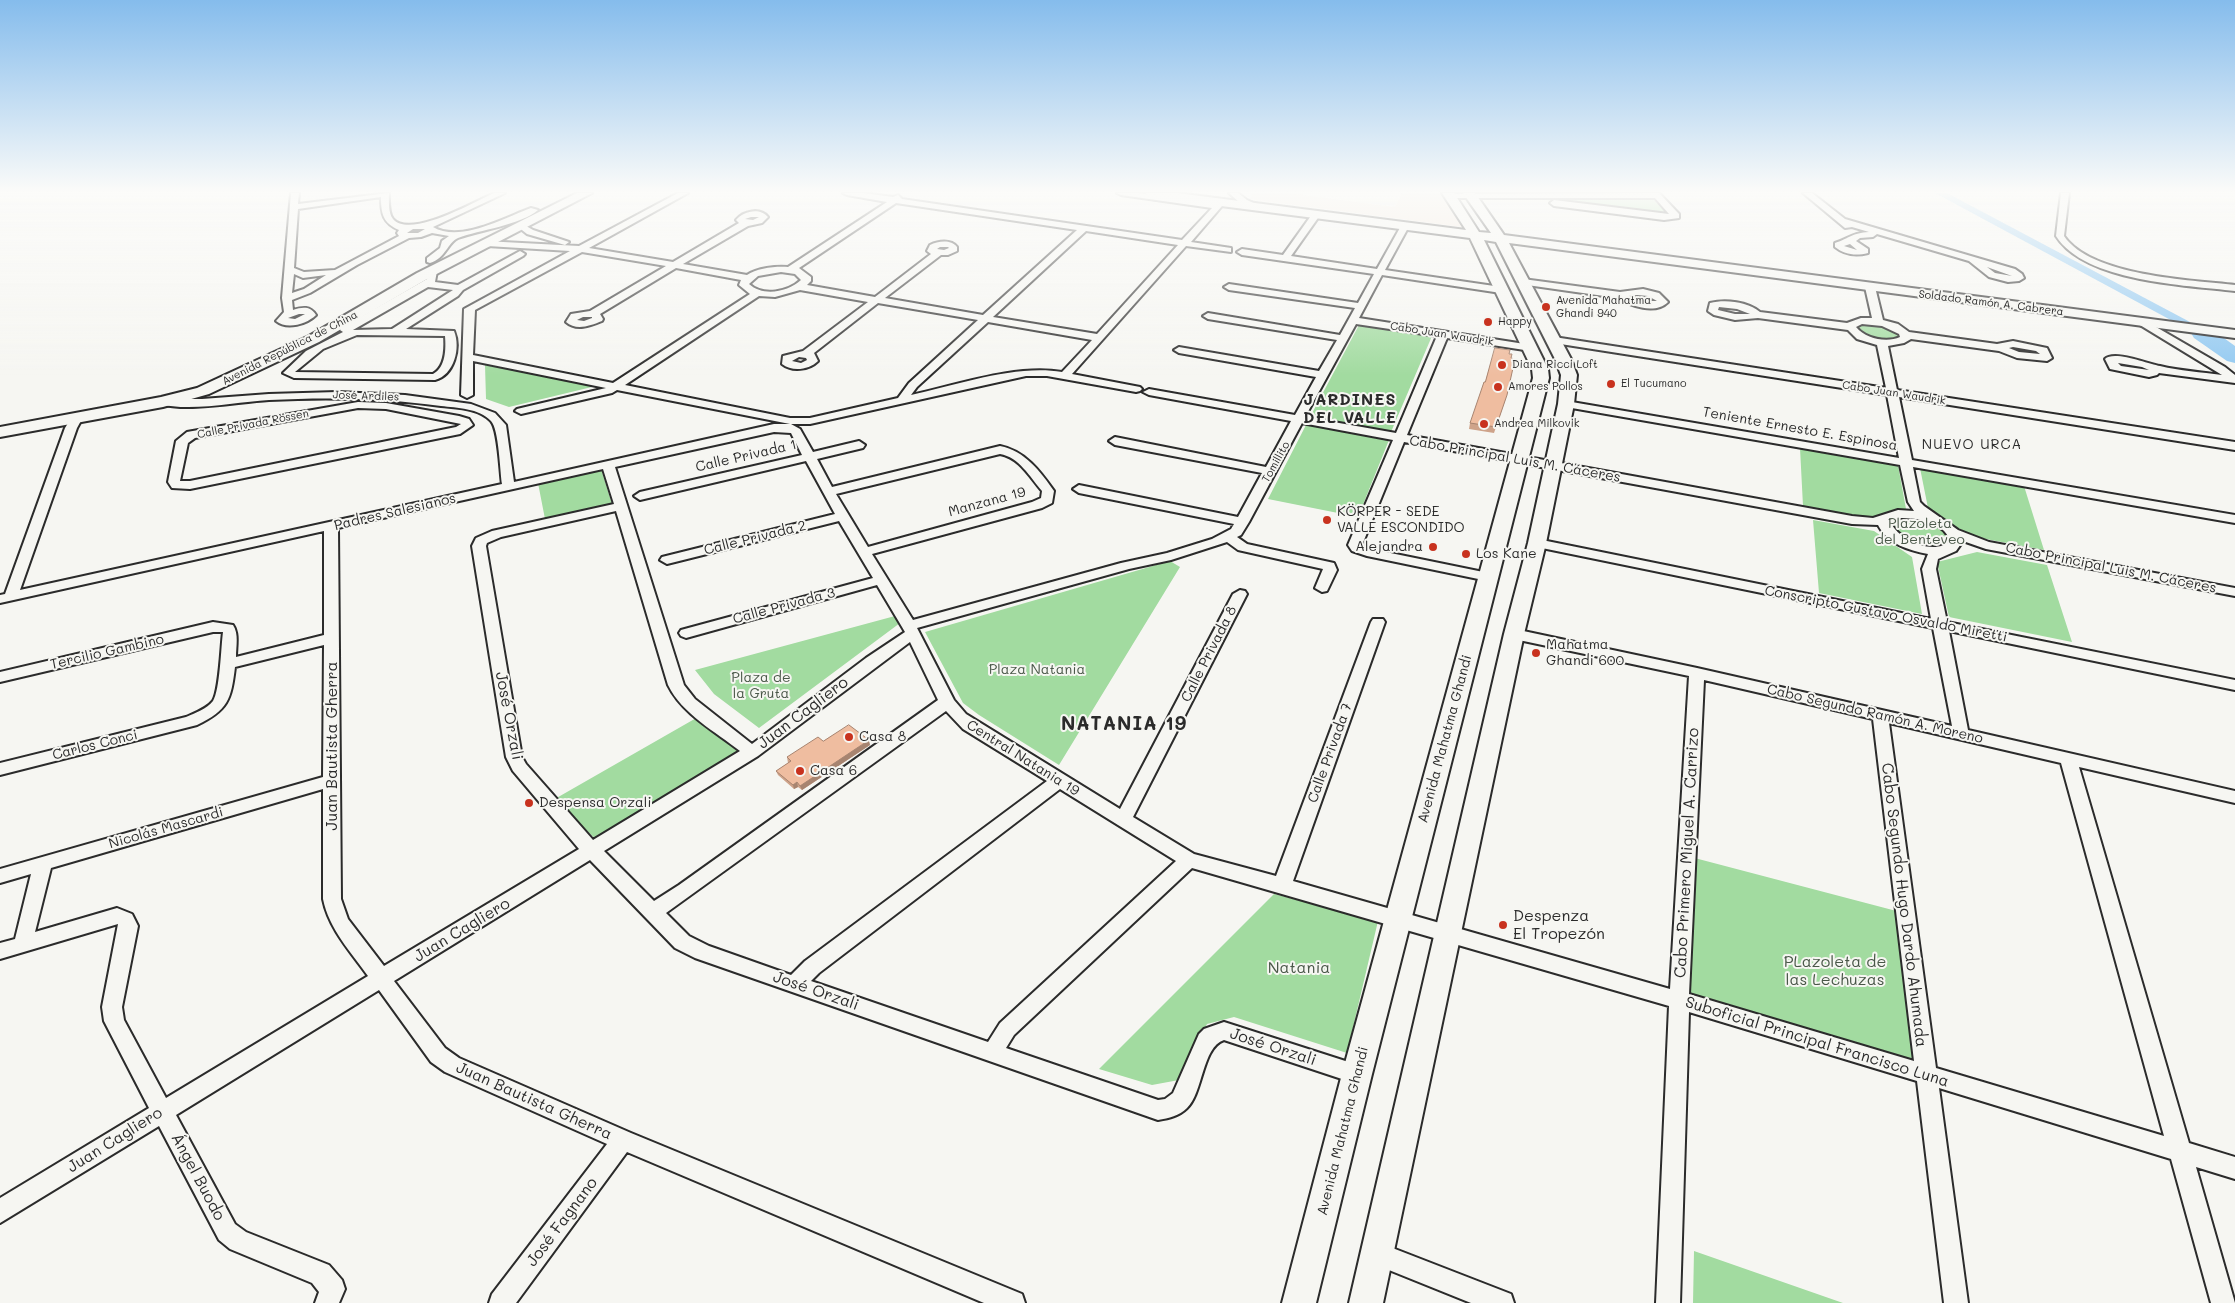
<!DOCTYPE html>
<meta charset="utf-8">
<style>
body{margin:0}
canvas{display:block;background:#f6f6f2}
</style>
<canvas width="2235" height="1303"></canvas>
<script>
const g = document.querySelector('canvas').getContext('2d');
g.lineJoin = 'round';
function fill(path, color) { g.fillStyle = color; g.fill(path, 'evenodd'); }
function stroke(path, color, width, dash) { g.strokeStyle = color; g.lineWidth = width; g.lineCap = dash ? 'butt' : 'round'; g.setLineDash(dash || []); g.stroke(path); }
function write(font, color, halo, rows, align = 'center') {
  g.font = font + ' Mali,sans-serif'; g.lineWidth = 4; g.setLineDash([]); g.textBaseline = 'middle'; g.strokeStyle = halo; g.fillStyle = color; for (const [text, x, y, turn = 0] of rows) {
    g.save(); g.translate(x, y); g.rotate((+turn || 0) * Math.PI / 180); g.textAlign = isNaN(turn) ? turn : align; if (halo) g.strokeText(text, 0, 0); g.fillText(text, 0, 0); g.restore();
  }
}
const built = new Path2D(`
 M 1253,193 L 1287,193 L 1395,207 L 1402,193 L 1445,193 L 1462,227 L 1249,199 Z`);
const green = new Path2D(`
 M 1545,197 L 1651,197 L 1667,213 L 1657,214 L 1547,200 Z
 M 1862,321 L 1902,330 L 1900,342 L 1865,338 L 1852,325 Z
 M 1359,325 L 1432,336 L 1391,432 L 1310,417 Z
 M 485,365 L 596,386 L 509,407 L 486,399 Z
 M 1306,425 L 1389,440 L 1358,517 L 1268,499 Z
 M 1800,448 L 1898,465 L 1906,509 L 1868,518 L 1803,506 Z
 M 1920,468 L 2024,486 L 2044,550 L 1975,537 L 1929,513 Z
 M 601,469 L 612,504 L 545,519 L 538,483 Z
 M 1888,518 L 1927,518 L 1954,536 L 1945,549 L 1912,545 L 1886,521 Z
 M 1813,520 L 1874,531 L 1912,557 L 1922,614 L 1819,593 Z
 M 1977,552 L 2047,565 L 2072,642 L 1949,617 L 1937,562 Z
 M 1170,561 L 1180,567 L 1059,765 L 979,715 L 963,703 L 925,632 Z
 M 895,616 L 900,623 L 759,728 L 714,694 L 695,670 Z
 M 698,717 L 739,750 L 598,841 L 553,800 Z
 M 1687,856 L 1904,913 L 1927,1076 L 1679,1000 Z
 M 1274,894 L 1378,921 L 1347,1053 L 1234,1017 L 1207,1024 L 1179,1080 L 1152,1085 L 1099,1069 Z
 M 1694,1251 L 1843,1303 L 1693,1303 Z`);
const canal = new Path2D(`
 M 1935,193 L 1947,193 L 2190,322 L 2184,326 L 2180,325 Z`);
const river = new Path2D(`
 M 2202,327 L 2210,328 L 2235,346 L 2235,363 L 2227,361 L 2194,338 L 2191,333 L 2194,328 Z`);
const street = new Path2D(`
 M 291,193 L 299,193 L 298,204 L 389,193 C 389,200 388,213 393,219 C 410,239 474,202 494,193 L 505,193 L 433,227 C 460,243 504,218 531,208 L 538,210 C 521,225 479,230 458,238 C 447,243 446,258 430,263 L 427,262 L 427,258 L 440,248 L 442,241 L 449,236 L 432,233 L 421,237 L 409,238 L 357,265 L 310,293 L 292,300 L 293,310 C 303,307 310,306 316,315 C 307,324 287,330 276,321 L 284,312 L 282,298 ZM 381,197 C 381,214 383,223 399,230 L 397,233 L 399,236 L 335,270 L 304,272 L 294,268 L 298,209 ZM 413,229 L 425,229 L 418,233 L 407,233 ZM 294,274 L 303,278 L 326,275 L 304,289 L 292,293 ZM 299,314 L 305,314 L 295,319 L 288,318 Z
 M 678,193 L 688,193 L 589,248 L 673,262 L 739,223 L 736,220 C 743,211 760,207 768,217 L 762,223 L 748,226 L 683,264 L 747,275 C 757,268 776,266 788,267 L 887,202 L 847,195 L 843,193 L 863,193 L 893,197 L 898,195 L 902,199 L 1182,240 L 1212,208 L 1121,195 L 1117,193 L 1138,193 L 1218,203 L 1222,206 L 1191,242 L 1231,248 L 1231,252 L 1186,246 L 1072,374 L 1140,387 L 1142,389 L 1140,391 L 1136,392 L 1047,376 L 1026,376 L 810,424 L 791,424 L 800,429 L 813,452 L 859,441 L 865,445 L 863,448 L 817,459 L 832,487 L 1000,446 C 1025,451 1040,471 1054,491 L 1052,503 L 1042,508 L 872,554 L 913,620 L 1121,563 L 1167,553 L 1212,539 L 1231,529 L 1234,524 L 1079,493 L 1073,489 L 1079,485 L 1238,517 L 1262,473 L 1115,445 L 1109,441 L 1115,437 L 1266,467 L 1291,421 L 1149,395 L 1143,392 L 1149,389 L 1295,415 L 1316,377 L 1179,353 L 1174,350 L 1179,347 L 1319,371 L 1337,340 L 1208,319 L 1203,316 L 1208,313 L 1340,335 L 1355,308 L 1229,290 L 1224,287 L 1229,284 L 1358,303 L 1374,274 L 1242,255 L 1237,252 L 1242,249 L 1283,255 L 1313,213 L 1316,212 L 1320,215 L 1291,256 L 1377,269 L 1401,226 L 1405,223 L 1409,226 L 1385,270 L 1501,287 L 1506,290 L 1501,293 L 1382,275 L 1359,318 L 1531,345 L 1536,348 L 1531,351 L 1447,338 L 1407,435 L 1852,516 L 1873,518 L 1898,510 L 1914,511 L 1908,502 L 1900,465 L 1566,407 L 1560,404 L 1566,401 L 1899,458 L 1887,395 L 1554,343 L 1549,340 L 1554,337 L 1886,388 L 1877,345 L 1857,339 L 1848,330 L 1758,318 L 1735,320 L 1714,315 L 1708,311 L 1710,303 C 1726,299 1748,302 1760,312 L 1847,323 L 1861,318 L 1872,318 L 1865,287 L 1870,284 L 1875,287 L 1883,320 L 1898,324 L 1909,332 L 1997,344 L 2013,341 L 2047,348 L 2052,358 L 2047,361 L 2017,358 L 1999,351 L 1911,339 L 1904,343 L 1888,346 L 1897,390 L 2235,442 L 2235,450 L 1899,397 L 1912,460 L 2235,515 L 2235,523 L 1913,467 L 1920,502 L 1924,506 L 1958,530 L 1989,542 L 2235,588 L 2235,596 L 1986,549 L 1963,541 L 1956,551 L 1938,559 L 1936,569 L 1947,622 L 2235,680 L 2235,690 L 1949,631 L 1968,730 L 2235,791 L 2235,803 L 2079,767 L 2189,1143 L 2235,1157 L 2235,1179 L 2196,1167 L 2235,1303 L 2211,1303 L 2171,1159 L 1939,1088 L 1968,1303 L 1944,1303 L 1917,1081 L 1689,1012 L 1680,1303 L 1656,1303 L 1669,1006 L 1192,868 L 1014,1035 L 1006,1048 L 1158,1100 L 1165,1099 L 1173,1093 L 1199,1034 L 1204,1029 L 1224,1022 L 1364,1067 L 1368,1074 L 1364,1081 L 1357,1084 L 1224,1040 C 1202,1047 1203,1093 1187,1108 C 1179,1116 1169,1118 1158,1120 L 695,958 L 675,948 L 590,860 L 394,981 L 445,1048 L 459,1058 L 631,1133 L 1022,1294 L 1025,1303 L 984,1303 L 627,1152 L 516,1303 L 489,1303 L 492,1294 L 607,1144 L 445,1072 L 431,1062 L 379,990 L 176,1115 L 235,1224 L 246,1232 L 329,1265 L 342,1280 L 345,1289 L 339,1303 L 315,1303 L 319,1292 L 312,1283 L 230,1249 L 219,1240 L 159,1126 L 0,1223 L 0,1198 L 149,1108 L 104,1021 L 102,1007 L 118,924 L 0,959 L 0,943 L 15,939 L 31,874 L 0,883 L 0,869 L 323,777 L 324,645 L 235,667 C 231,700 228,710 197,725 L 0,775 L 0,763 L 186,717 C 195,713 207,709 213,701 C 220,690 221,647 223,632 L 213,632 L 0,682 L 0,672 L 213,622 L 233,625 C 239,634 236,646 236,657 L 324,635 L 324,531 L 0,603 L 0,595 L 5,594 L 65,428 L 73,415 L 77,414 L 83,417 L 77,428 L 20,590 L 502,484 C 500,472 499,429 491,421 C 479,408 457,408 441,406 C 384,398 327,397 269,400 C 236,402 191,412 159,404 L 157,402 L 163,399 L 202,399 L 269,394 L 337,392 L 405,395 L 471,404 L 495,413 L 506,425 L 514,482 L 774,424 L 790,424 L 617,390 L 612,393 L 521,414 L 515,411 L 517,409 L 606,388 L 473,361 L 473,395 L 467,398 L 461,395 L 464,309 L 570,251 L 487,246 L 482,243 L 484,241 L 579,246 ZM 896,203 L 1077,230 L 983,315 L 885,298 L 941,255 L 948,255 L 957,251 L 957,247 C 951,239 938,241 930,245 L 927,251 L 931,254 L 875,297 L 807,285 L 811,281 L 811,277 L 799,268 ZM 751,217 L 759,217 L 753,220 L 745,219 ZM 1086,231 L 1178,245 L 1097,334 L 993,317 ZM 940,247 L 948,247 L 949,248 L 944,250 L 937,249 ZM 582,252 L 666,266 L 590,311 L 571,314 L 566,322 C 576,331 590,326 602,321 L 603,319 L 600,314 L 676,268 L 741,280 L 739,285 L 750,294 L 613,383 L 473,355 L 475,310 ZM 781,272 L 795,274 L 801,280 C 788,292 763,297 749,284 L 758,276 ZM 800,290 L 868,302 L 803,351 L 783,356 L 782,364 C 792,372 809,370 818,361 L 814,353 L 878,303 L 978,320 L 909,383 L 898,398 L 810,418 L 790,418 L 625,385 L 759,296 L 775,297 ZM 1719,307 L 1737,309 L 1750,314 L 1735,314 L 1718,310 ZM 583,317 L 592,317 L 592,318 L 584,321 L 577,320 ZM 988,322 L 1092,340 L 1062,372 C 1016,364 957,385 911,395 L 917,387 ZM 1356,324 L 1437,336 L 1396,433 L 1305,417 ZM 1862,324 L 1882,326 L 1899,334 L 1900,337 C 1887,343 1866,339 1856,327 ZM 2013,347 L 2036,351 L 2040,354 L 2019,352 L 2009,348 ZM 799,357 L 806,358 L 807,360 L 801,363 L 792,361 ZM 1302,423 L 1393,440 L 1348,545 L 1352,551 L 1367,556 L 1488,581 L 1493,580 L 1495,577 L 1493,574 L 1371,549 L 1362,545 L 1404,442 L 1852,524 L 1878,525 C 1888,544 1908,550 1928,554 L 1922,569 L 1931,619 L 1537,539 L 1530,543 L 1537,547 L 1933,628 L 1952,726 L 1697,668 L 1514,629 L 1509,631 L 1507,634 L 1509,637 L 1514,639 L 1689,676 L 1670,989 L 1293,881 L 1385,622 L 1383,619 L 1373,619 L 1371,622 L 1276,876 L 1194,854 L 1133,817 L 1247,594 L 1245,591 L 1240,590 L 1233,594 L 1120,809 L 966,714 L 954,700 L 917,628 L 1129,569 L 1171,560 L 1227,542 L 1238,550 L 1323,569 L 1315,588 L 1322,592 L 1327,591 L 1337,570 L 1334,563 L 1247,544 L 1237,537 L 1241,535 L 1249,522 ZM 774,432 L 791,433 L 802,455 L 640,492 L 634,496 L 640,500 L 806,461 L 835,514 L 662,557 L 660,560 L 667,564 L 839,521 L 873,578 L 681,630 L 679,633 L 681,636 L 686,638 L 877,585 L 905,632 L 866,658 L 752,744 L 695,699 L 684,685 L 615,467 ZM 1000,454 C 1019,457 1030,477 1042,491 L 1041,498 L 1032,502 L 868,547 L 836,494 ZM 603,469 L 614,504 L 492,531 L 476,538 L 472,546 L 506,757 L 513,771 L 579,849 L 384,966 L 348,919 L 341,899 L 338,528 ZM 616,511 L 668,685 C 682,714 716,732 740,751 L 593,840 L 526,764 L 522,757 L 486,546 L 487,543 L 501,537 ZM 1899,518 C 1917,518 1944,521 1950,541 C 1934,556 1899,540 1891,523 L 1893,520 ZM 910,642 L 938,700 L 679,885 L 654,901 L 604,851 L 758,756 ZM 1704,680 L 1873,719 L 1914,1061 L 1689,994 ZM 946,711 L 963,729 L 1047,781 L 805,961 L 791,975 L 709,946 L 689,936 L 666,913 ZM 1889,723 L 2061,763 L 2164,1136 L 1936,1068 ZM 323,789 L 323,899 C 329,929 351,952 368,976 L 166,1098 L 124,1020 L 122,1007 L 138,926 L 132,914 L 117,908 L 35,932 L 51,868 ZM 1060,789 L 1176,861 L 1000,1023 L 988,1042 L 811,981 L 819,973 Z
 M 1229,193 L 1238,193 L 1247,200 L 1262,207 L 1258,210 L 1241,204 Z
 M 1659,193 L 1679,214 L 1679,218 L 1664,220 L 1554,206 L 1550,203 L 1554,200 L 1669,214 L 1655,198 L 1450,198 L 1446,196 L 1450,194 Z
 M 1803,193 L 1812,193 L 1845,219 L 2015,269 L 2022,274 L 2024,278 L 2019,281 L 2008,282 L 1989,277 L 1969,261 L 1877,234 L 1873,237 L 1860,238 L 1856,241 L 1868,249 L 1868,253 C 1856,256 1845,255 1835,247 L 1835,243 C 1850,238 1852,233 1869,232 L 1852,227 L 1845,228 ZM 1850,244 L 1857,250 L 1844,246 ZM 1987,267 L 2012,276 L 1995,273 Z
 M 2061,193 L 2069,193 L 2064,236 C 2091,276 2191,280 2235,285 L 2235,291 C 2185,285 2085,282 2056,236 Z
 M 521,223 L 533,230 L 569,242 L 565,245 L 527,234 L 517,226 Z
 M 520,251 L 525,254 L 523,256 L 463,290 L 458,296 L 406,329 L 454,331 C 461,348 454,375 435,380 L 294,378 L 283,373 L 306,351 L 343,332 L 340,330 L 341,328 L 427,279 L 429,269 L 435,269 L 437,271 L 435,282 L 458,285 ZM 428,287 L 453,290 L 392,329 L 353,330 ZM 357,335 L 445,336 C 446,349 446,367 433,374 L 295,372 L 323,349 Z
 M 1523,279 L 1620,292 L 1643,289 L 1659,293 L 1668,302 C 1655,315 1631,306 1618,298 L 1520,284 L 1518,282 ZM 1637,295 L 1648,296 L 1657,301 L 1643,301 L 1629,296 Z
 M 2144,320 L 2225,367 L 2235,375 L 2235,383 L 2159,373 L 2157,375 L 2149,377 L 2110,369 L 2105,359 C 2114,350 2148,364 2160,366 C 2180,371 2201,372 2222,375 L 2140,325 L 2140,321 ZM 2118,363 L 2142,367 L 2149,370 L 2121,366 Z
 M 358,402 L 386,403 L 459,416 L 469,419 L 473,425 L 460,434 L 190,489 L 172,488 L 168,482 L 176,441 L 187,432 ZM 358,408 L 386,409 L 461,424 L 456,427 L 190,481 L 180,481 L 188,443 L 195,438 Z
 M 1377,1242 L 1511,1294 L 1514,1303 L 1471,1303 L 1369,1262 L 1365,1254 L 1369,1246 Z`);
const secondary = new Path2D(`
 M 577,193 L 592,193 L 427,279 L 319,342 L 209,394 L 163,407 L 0,437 L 0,427 L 161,397 L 197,388 L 309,336 L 417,273 Z
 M 1145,193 L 1177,193 L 1466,230 L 1442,193 L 1454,193 L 1479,232 L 1491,233 L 1463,193 L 1475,193 L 1504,235 L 2235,330 L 2235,338 L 1509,243 L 1571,359 L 1577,375 L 1574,404 L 1546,543 L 1524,634 L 1383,1303 L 1349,1303 L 1504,634 L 1528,543 L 1558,404 L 1561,375 L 1555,359 L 1496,242 L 1484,240 L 1548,369 L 1549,378 L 1372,1074 L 1316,1303 L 1282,1303 L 1342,1074 L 1533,378 L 1532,369 L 1470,238 L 1151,197 Z`);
const wall = new Path2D(`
 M 1509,354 L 1511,358 L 1505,401 L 1494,433 L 1469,429 L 1470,423 Z
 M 870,745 L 802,790 L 798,787 L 794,789 L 778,775 L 776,771 L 788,763 L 787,757 Z`);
const shadedWall = new Path2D(`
 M 869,740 L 870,745 L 802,790 L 800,786 Z
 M 797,782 L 798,787 L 794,789 L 793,785 Z`);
const building = new Path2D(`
 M 1495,348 L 1510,350 L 1509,354 L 1512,354 L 1511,358 L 1515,359 L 1507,395 L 1496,427 L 1470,423 L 1484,382 L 1485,382 Z
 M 849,725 L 869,740 L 800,786 L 797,782 L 793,785 L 776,771 L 791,761 L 787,757 L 818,737 L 823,741 Z`);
const markers = [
 [1546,307,5,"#c8321e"],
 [1488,322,5,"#c8321e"],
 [1502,365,5,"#c8321e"],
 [1611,384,5,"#c8321e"],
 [1498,387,5,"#c8321e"],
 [1484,424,5,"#c8321e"],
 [1327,520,5,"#c8321e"],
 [1433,547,5,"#c8321e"],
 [1466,554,5,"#c8321e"],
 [1536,653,5,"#c8321e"],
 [849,737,5,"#c8321e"],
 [800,771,5,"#c8321e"],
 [529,803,5,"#c8321e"],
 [1503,925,5,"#c8321e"]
];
const farPoinames = [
 ["Avenida Mahatma",1556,301],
 ["Ghandi 940",1556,314],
 ["Happy",1498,322],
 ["Diana Ricci Loft",1512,365],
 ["El Tucumano",1621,384],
 ["Amores Pollos",1508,387],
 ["Andrea Milkovik",1494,424]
];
const farStreetnames = [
 ["Soldado Ramón A. Cabrera",1991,303,7],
 ["Cabo Juan Waudrik",1442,334,9],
 ["Avenida República de China",290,348,-27],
 ["Cabo Juan Waudrik",1894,393,9],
 ["José Ardiles",366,396,2],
 ["Calle Privada Rössen",253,424,-11],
 ["Tomillito",1276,462,-61]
];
const streetNames = [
 ["Teniente Ernesto E. Espinosa",1800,429,10],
 ["Calle Privada 1",746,456,-13],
 ["Cabo Principal Luis M. Cáceres",1515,459,10],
 ["Manzana 19",987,502,-15],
 ["Padres Salesianos",395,512,-13],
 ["Calle Privada 2",755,538,-14],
 ["Cabo Principal Luis M. Cáceres",2111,568,11],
 ["Calle Privada 3",784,606,-15],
 ["Conscripto Gustavo Osvaldo Miretti",1886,614,11],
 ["Tercilio Gambino",107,652,-13],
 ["Calle Privada 8",1209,654,-63],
 ["Cabo Segundo Ramón A. Moreno",1875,714,13],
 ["Avenida Mahatma Ghandi",1445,739,-75],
 ["Carlos Conci",95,745,-14],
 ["Calle Privada 7",1330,753,-70],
 ["Central Natania 19",1023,758,32],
 ["Nicolás Mascardi",166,828,-16],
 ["Avenida Mahatma Ghandi",1343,1131,-76]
];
const farQuarternames = [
 ["NUEVO URCA",1972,445]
];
const poiNames = [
 ["KÖRPER - SEDE",1337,512],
 ["VALLE ESCONDIDO",1337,528],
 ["Alejandra",1423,547,"right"],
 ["Los Kane",1476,554],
 ["Mahatma",1546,645],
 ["Ghandi 600",1546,661],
 ["Casa 8",859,737],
 ["Casa 6",810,771],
 ["Despensa Orzali",539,803]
];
const parkNames = [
 ["Plazoleta",1920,524],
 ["del Benteveo",1920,540],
 ["Plaza Natania",1037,670],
 ["Plaza de",761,678],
 ["la Gruta",761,694]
];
const farDistrictnames = [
 ["JARDINES",1350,400],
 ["DEL VALLE",1350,418]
];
const nearStreetnames = [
 ["Juan Cagliero",803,713,-37],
 ["José Orzali",509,716,79],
 ["Juan Bautista Gherra",332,746,-90],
 ["Cabo Primero Miguel A. Carrizo",1687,853,-87],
 ["Cabo Segundo Hugo Dardo Ahumada",1904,905,83],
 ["Juan Cagliero",462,930,-31],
 ["José Orzali",816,991,19],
 ["Suboficial Principal Francisco Luna",1817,1042,17],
 ["José Orzali",1273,1047,18],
 ["Juan Bautista Gherra",534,1101,24],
 ["Juan Cagliero",115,1140,-32],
 ["Ángel Buodo",198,1177,62],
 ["José Fagnano",562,1222,-53]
];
const nearPoinames = [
 ["Despenza",1513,916],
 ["El Tropezón",1513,934]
];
const nearParknames = [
 ["PLazoleta de",1835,962],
 ["las Lechuzas",1835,980],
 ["Natania",1299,968]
];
const districtNames = [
 ["NATANIA 19",1124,724]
];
fill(built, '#f4e5d9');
fill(green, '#a2dba0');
fill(canal, '#92c9f1');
fill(river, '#92c9f1');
stroke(street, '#2b2b2b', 4);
stroke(secondary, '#2b2b2b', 4);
fill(street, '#f6f6f2');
fill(secondary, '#f6f6f2');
fill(wall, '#cea38a');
fill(shadedWall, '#a78470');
fill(building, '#efbda0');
stroke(building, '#a78470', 1);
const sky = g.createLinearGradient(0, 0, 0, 375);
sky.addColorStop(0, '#85bcec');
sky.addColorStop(0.51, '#fbfbf9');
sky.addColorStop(1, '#fbfbf900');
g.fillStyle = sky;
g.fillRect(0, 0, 2235, 375);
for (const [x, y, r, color] of markers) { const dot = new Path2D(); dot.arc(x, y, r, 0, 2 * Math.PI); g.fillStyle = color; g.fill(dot); stroke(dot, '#f6f6f2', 2); }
write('11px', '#2b2b2b', '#f6f6f2', farPoinames, 'left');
write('11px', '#2b2b2b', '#f6f6f2', farStreetnames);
write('14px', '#2b2b2b', '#f6f6f2', streetNames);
g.letterSpacing = '1px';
write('14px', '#2b2b2b', '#f6f6f2', farQuarternames);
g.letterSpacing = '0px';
write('14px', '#2b2b2b', '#f6f6f2', poiNames, 'left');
write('14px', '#495748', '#f6f6f2', parkNames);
g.letterSpacing = '1px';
write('bold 16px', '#2b2b2b', '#f6f6f2', farDistrictnames);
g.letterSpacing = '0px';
write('16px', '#2b2b2b', '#f6f6f2', nearStreetnames);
write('16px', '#2b2b2b', '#f6f6f2', nearPoinames, 'left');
write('16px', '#495748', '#f6f6f2', nearParknames);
g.letterSpacing = '1px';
write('bold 19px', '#2b2b2b', '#f6f6f2', districtNames);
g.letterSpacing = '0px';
</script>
